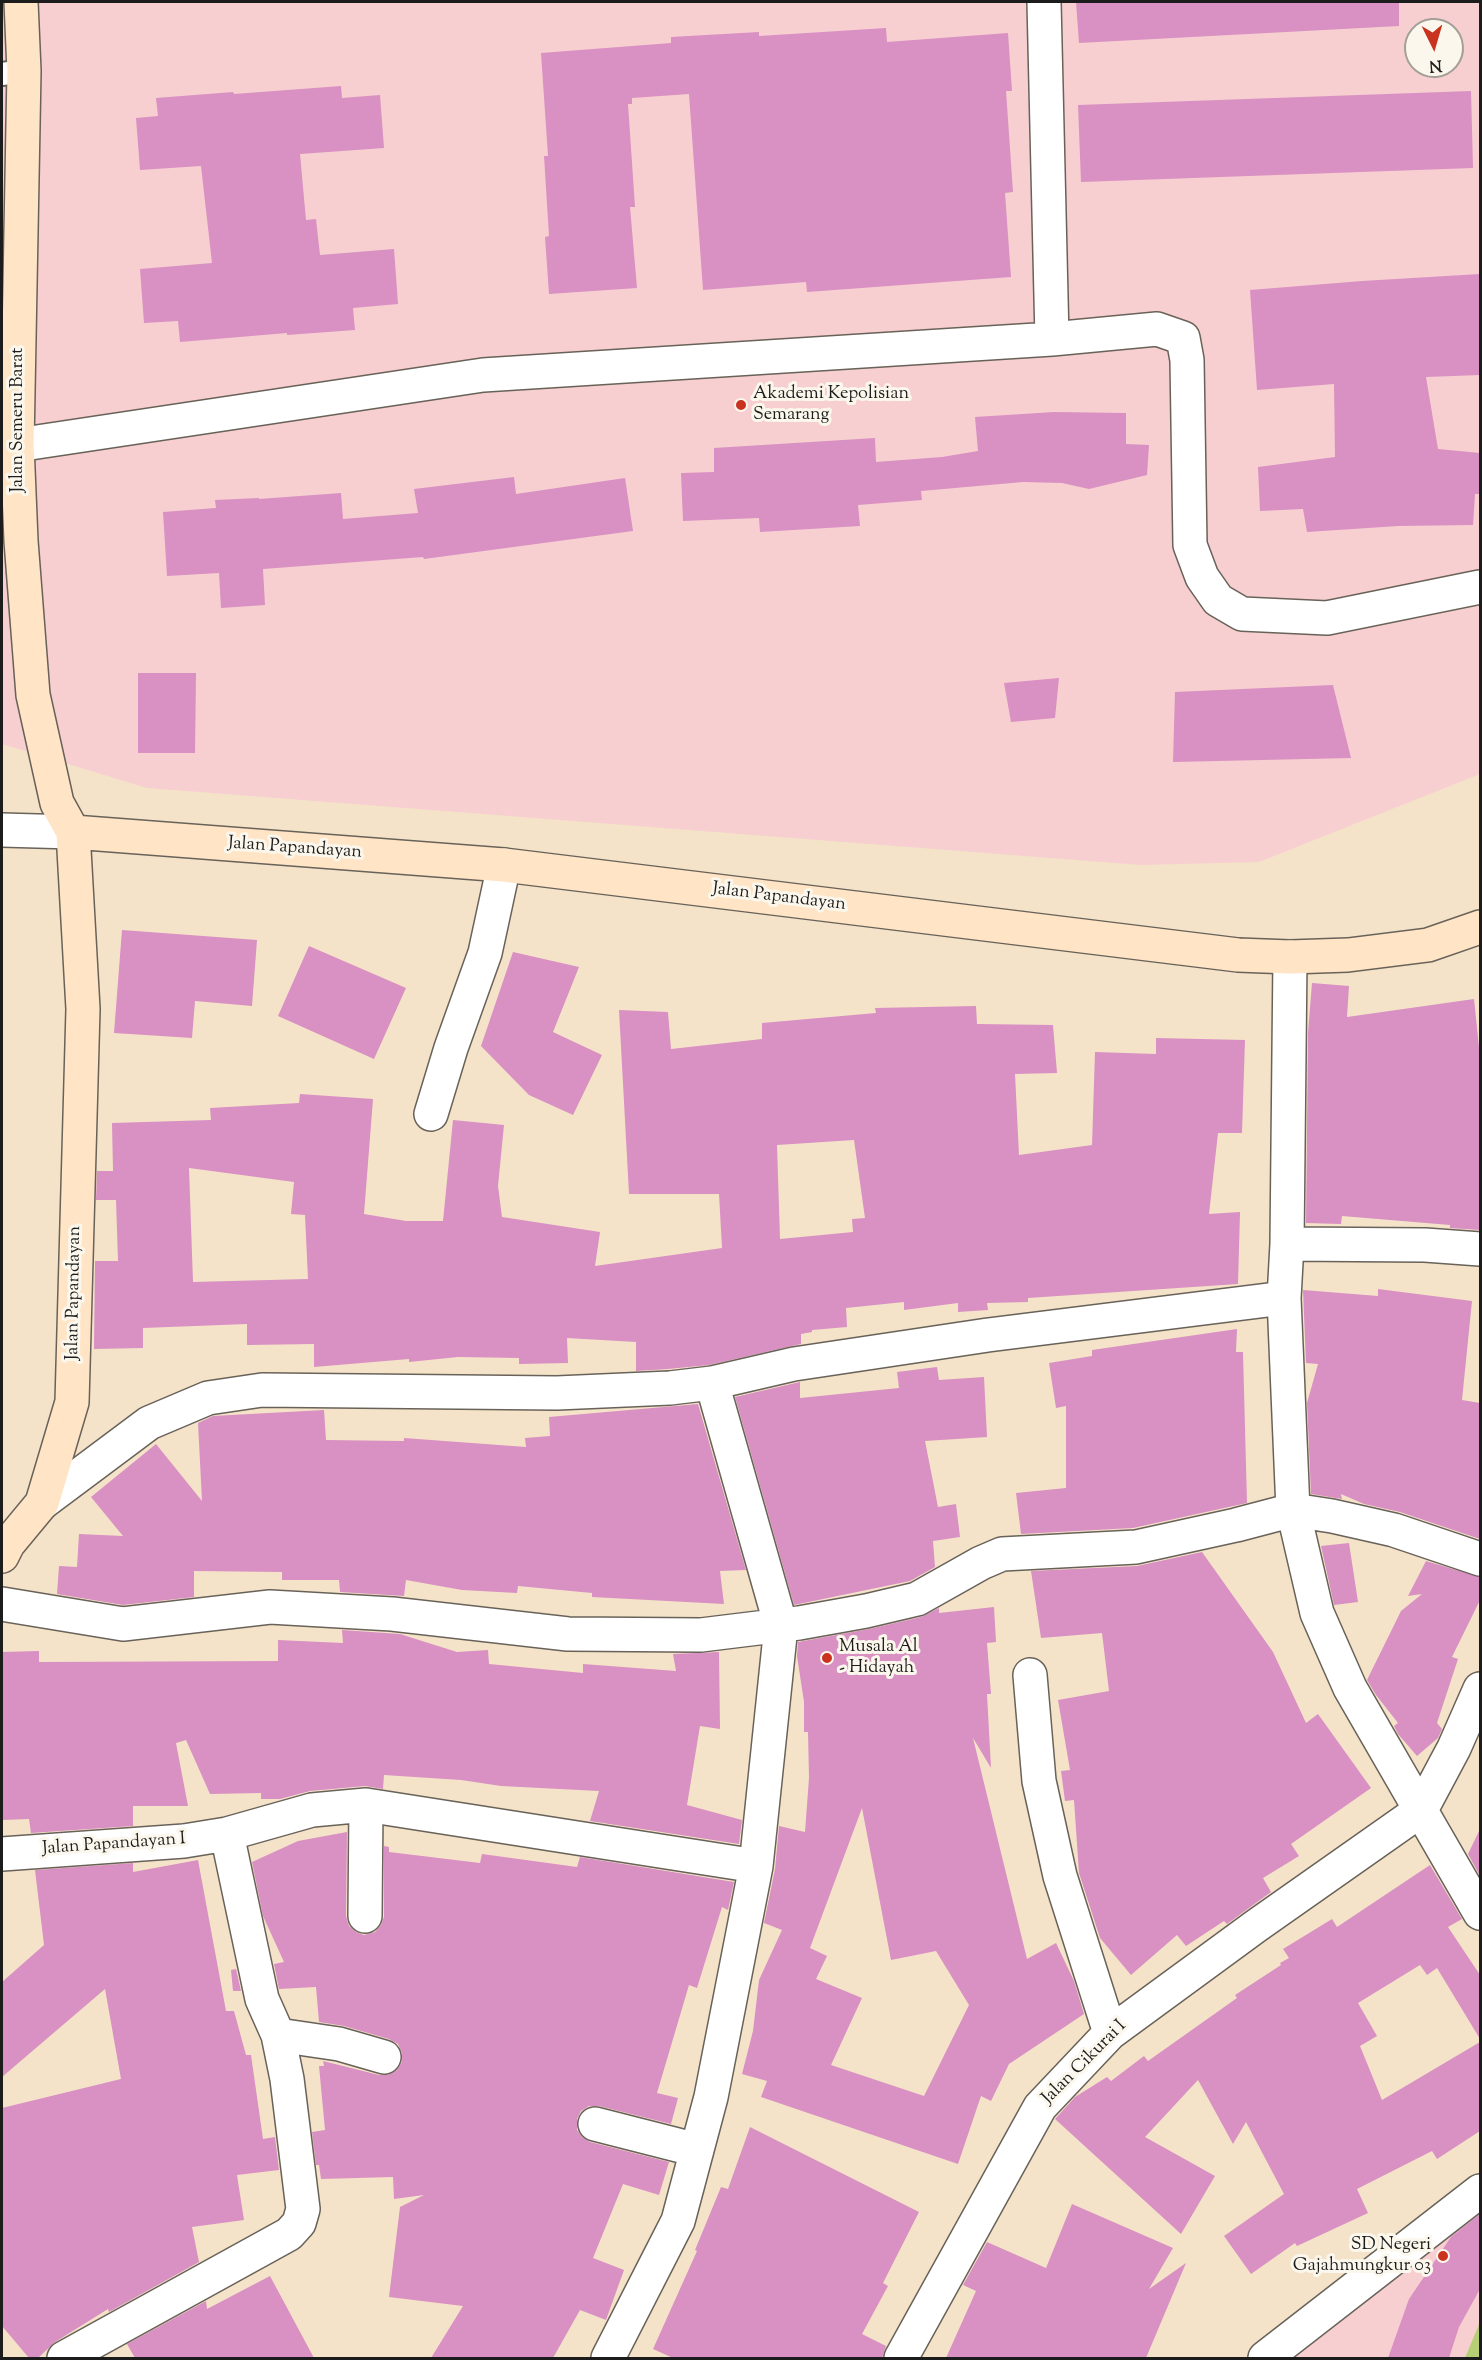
<!DOCTYPE html>
<style>
body{margin:0}
#map{position:relative;width:1482px;height:2360px;overflow:hidden;background:#f4e3c9;font-family:"Sorts Mill Goudy",serif}
canvas{display:block}
.frame{position:absolute;inset:0;border:3px solid #1c1c1c;pointer-events:none}
.north{position:absolute;left:1404px;top:18px;width:60px;height:60px;box-sizing:border-box;background:#fbf7ec;border:2px solid #a29f99;border-radius:50%;rotate:175deg;font-size:16px;font-weight:700;line-height:24px;text-align:center;color:#1c1c1c}
.north::after{content:'';display:block;margin:auto;width:21px;height:27px;background:#c8321e;clip-path:polygon(50% 0,100% 100%,50% 72%,0 100%)}
</style>
<div id="map">
<canvas width="1482" height="2360"></canvas>
<div class="frame"></div>
<div class="north">N</div>
</div>
<script>
const g = document.querySelector('canvas').getContext('2d');
g.lineJoin = 'round';
function fill(path, color) { g.fillStyle = color; g.fill(path, 'evenodd'); }
function stroke(path, color, width, dash) { g.strokeStyle = color; g.lineWidth = width; g.lineCap = dash ? 'butt' : 'round'; g.setLineDash(dash || []); g.stroke(path); }
function write(font, color, halo, rows, align = 'center') {
  g.font = font + ' "Sorts Mill Goudy",serif'; g.lineWidth = 6; g.setLineDash([]); g.textBaseline = 'middle'; g.strokeStyle = halo; g.fillStyle = color; for (const [text, x, y, turn = 0] of rows) {
    g.save(); g.translate(x, y); g.rotate((+turn || 0) * Math.PI / 180); g.textAlign = isNaN(turn) ? turn : align; if (halo) g.strokeText(text, 0, 0); g.fillText(text, 0, 0); g.restore();
  }
}
const built = new Path2D(`
 M 2,2 L 1480,2 L 1480,774 L 1259,862 L 1141,865 L 147,788 L 2,744 ZM 1416,30 L 1452,30 L 1452,66 L 1416,66 Z
 M 1480,2194 L 1480,2358 L 1282,2358 Z`);
const green = new Path2D(`
 M 1480,2322 L 1480,2358 L 1465,2358 Z`);
const building = new Path2D(`
 M 1076,2 L 1399,2 L 1399,26 L 1079,43 Z
 M 886,28 L 887,42 L 1008,33 L 1012,91 L 1006,91 L 1013,192 L 1005,193 L 1011,277 L 807,292 L 806,282 L 703,290 L 689,94 L 632,98 L 632,104 L 628,104 L 635,207 L 630,207 L 637,288 L 549,294 L 545,237 L 549,236 L 544,156 L 548,156 L 541,53 L 671,43 L 671,37 L 759,32 L 759,36 Z
 M 341,86 L 342,98 L 380,95 L 384,148 L 300,154 L 306,220 L 316,219 L 320,255 L 394,249 L 398,304 L 353,308 L 355,330 L 287,335 L 287,333 L 180,342 L 178,321 L 144,323 L 140,269 L 212,263 L 201,166 L 140,170 L 136,118 L 158,116 L 156,98 L 233,92 L 234,94 Z
 M 1471,91 L 1473,168 L 1081,182 L 1078,105 Z
 M 1480,274 L 1480,375 L 1426,377 L 1438,449 L 1480,453 L 1480,494 L 1475,494 L 1473,525 L 1398,526 L 1307,532 L 1303,509 L 1260,511 L 1258,467 L 1335,457 L 1334,384 L 1257,390 L 1250,290 L 1362,281 Z
 M 1054,412 L 1126,413 L 1126,444 L 1149,445 L 1147,475 L 1089,489 L 1062,483 L 1023,482 L 921,491 L 922,500 L 858,505 L 860,526 L 760,532 L 759,518 L 683,521 L 681,473 L 714,472 L 714,448 L 875,438 L 876,462 L 942,457 L 978,451 L 975,417 Z
 M 514,477 L 516,494 L 625,478 L 633,531 L 424,559 L 423,557 L 263,569 L 265,605 L 221,608 L 219,573 L 167,576 L 163,512 L 216,508 L 215,500 L 259,498 L 259,499 L 341,493 L 343,519 L 418,513 L 414,489 Z
 M 138,673 L 196,673 L 195,753 L 138,753 Z
 M 1059,678 L 1055,718 L 1011,722 L 1004,683 Z
 M 1333,685 L 1351,758 L 1173,762 L 1175,692 Z
 M 122,930 L 257,940 L 252,1006 L 195,1001 L 192,1038 L 114,1033 Z
 M 309,946 L 406,988 L 374,1059 L 278,1016 Z
 M 513,952 L 579,967 L 553,1032 L 602,1055 L 573,1115 L 529,1095 L 481,1046 Z
 M 1312,983 L 1349,986 L 1347,1017 L 1474,999 L 1480,1057 L 1480,1230 L 1450,1228 L 1450,1225 L 1342,1216 L 1341,1224 L 1306,1223 L 1308,1033 Z
 M 976,1006 L 977,1024 L 1053,1025 L 1057,1073 L 1015,1074 L 1019,1155 L 1092,1145 L 1095,1052 L 1156,1054 L 1156,1038 L 1245,1040 L 1242,1133 L 1218,1133 L 1209,1214 L 1240,1212 L 1238,1284 L 1028,1298 L 1028,1302 L 987,1303 L 988,1310 L 958,1312 L 958,1303 L 904,1310 L 904,1302 L 846,1308 L 847,1327 L 812,1330 L 812,1332 L 801,1334 L 801,1344 L 709,1365 L 668,1369 L 636,1371 L 636,1342 L 567,1338 L 568,1363 L 519,1364 L 519,1358 L 458,1357 L 409,1362 L 409,1359 L 314,1367 L 314,1344 L 247,1345 L 247,1324 L 143,1328 L 143,1348 L 94,1349 L 95,1261 L 118,1261 L 116,1200 L 96,1200 L 97,1171 L 113,1171 L 112,1123 L 211,1120 L 210,1108 L 299,1103 L 300,1094 L 373,1099 L 364,1214 L 406,1221 L 443,1221 L 453,1120 L 504,1125 L 498,1186 L 502,1217 L 600,1232 L 595,1266 L 722,1248 L 719,1194 L 629,1194 L 619,1010 L 668,1012 L 671,1049 L 762,1039 L 762,1023 L 876,1013 L 875,1008 ZM 854,1140 L 865,1218 L 852,1219 L 853,1232 L 780,1239 L 777,1145 ZM 189,1168 L 294,1182 L 291,1214 L 305,1215 L 308,1279 L 193,1282 Z
 M 1378,1289 L 1472,1301 L 1462,1400 L 1480,1403 L 1480,1539 L 1400,1512 L 1364,1504 L 1341,1494 L 1342,1499 L 1311,1494 L 1307,1403 L 1318,1364 L 1306,1363 L 1303,1290 L 1378,1296 Z
 M 1237,1329 L 1236,1352 L 1243,1352 L 1247,1503 L 1133,1528 L 1021,1534 L 1016,1493 L 1066,1488 L 1066,1406 L 1056,1408 L 1049,1363 L 1092,1356 L 1092,1350 Z
 M 937,1367 L 939,1380 L 984,1377 L 987,1437 L 925,1441 L 938,1507 L 956,1504 L 960,1537 L 933,1541 L 935,1567 L 910,1581 L 794,1605 L 735,1397 L 800,1382 L 800,1398 L 899,1388 L 897,1372 Z
 M 698,1404 L 746,1570 L 720,1571 L 724,1604 L 592,1597 L 592,1593 L 518,1586 L 517,1593 L 462,1590 L 406,1580 L 404,1596 L 340,1592 L 339,1580 L 282,1580 L 282,1572 L 194,1571 L 194,1597 L 123,1605 L 57,1594 L 59,1566 L 77,1567 L 79,1534 L 123,1536 L 91,1497 L 156,1444 L 202,1501 L 198,1423 L 213,1416 L 324,1410 L 326,1440 L 404,1441 L 404,1438 L 526,1447 L 525,1438 L 550,1436 L 549,1417 Z
 M 1349,1543 L 1358,1602 L 1334,1605 L 1321,1546 Z
 M 1202,1552 L 1273,1652 L 1306,1723 L 1318,1714 L 1371,1788 L 1291,1844 L 1299,1856 L 1263,1878 L 1271,1892 L 1227,1924 L 1224,1921 L 1186,1946 L 1177,1935 L 1131,1975 L 1100,1938 L 1079,1873 L 1074,1800 L 1065,1801 L 1061,1771 L 1070,1770 L 1058,1700 L 1109,1691 L 1102,1633 L 1041,1638 L 1031,1571 L 1137,1566 Z
 M 1426,1561 L 1480,1577 L 1480,1600 L 1452,1657 L 1458,1659 L 1437,1723 L 1442,1729 L 1438,1738 L 1417,1756 L 1398,1734 L 1394,1726 L 1398,1723 L 1376,1695 L 1367,1680 L 1401,1611 L 1422,1594 L 1408,1596 Z
 M 994,1607 L 996,1642 L 987,1643 L 991,1694 L 987,1694 L 991,1768 L 973,1738 L 1027,1959 L 1056,1943 L 1074,1981 L 1084,2014 L 1009,2064 L 991,2101 L 981,2096 L 958,2164 L 761,2097 L 767,2081 L 742,2074 L 753,2031 L 759,1980 L 782,1930 L 764,1923 L 775,1869 L 779,1826 L 805,1832 L 809,1778 L 808,1732 L 804,1732 L 804,1702 L 797,1656 L 798,1642 L 869,1629 L 921,1617 L 939,1608 L 939,1613 ZM 862,1808 L 891,1960 L 936,1951 L 969,2005 L 924,2096 L 831,2065 L 862,1998 L 816,1979 L 827,1956 L 810,1948 Z
 M 342,1630 L 400,1634 L 457,1652 L 488,1650 L 489,1664 L 583,1673 L 583,1664 L 676,1671 L 673,1654 L 719,1652 L 720,1729 L 700,1726 L 687,1805 L 742,1820 L 739,1844 L 590,1821 L 599,1791 L 501,1786 L 461,1780 L 384,1775 L 383,1789 L 365,1786 L 310,1791 L 280,1799 L 261,1799 L 261,1793 L 210,1794 L 186,1740 L 176,1743 L 188,1806 L 133,1806 L 133,1826 L 31,1833 L 29,1819 L 2,1820 L 2,1652 L 39,1651 L 39,1662 L 278,1661 L 278,1640 L 343,1643 Z
 M 1480,1829 L 1480,1876 L 1468,1854 Z
 M 347,1832 L 346,1916 L 349,1926 L 356,1932 L 364,1935 L 375,1932 L 381,1925 L 384,1917 L 384,1846 L 389,1847 L 389,1852 L 480,1863 L 482,1854 L 577,1867 L 580,1857 L 734,1882 L 728,1910 L 722,1907 L 697,1988 L 689,1985 L 657,2093 L 678,2098 L 671,2124 L 599,2106 L 589,2106 L 581,2111 L 577,2119 L 577,2130 L 582,2137 L 590,2142 L 669,2162 L 659,2195 L 623,2184 L 593,2258 L 624,2270 L 606,2320 L 580,2310 L 553,2358 L 431,2358 L 463,2306 L 389,2297 L 400,2207 L 424,2195 L 394,2199 L 393,2177 L 321,2179 L 319,2165 L 316,2165 L 312,2132 L 325,2130 L 319,2066 L 324,2066 L 323,2061 L 379,2075 L 388,2075 L 397,2070 L 402,2062 L 402,2053 L 398,2044 L 389,2039 L 344,2026 L 319,2022 L 316,1987 L 279,1989 L 274,1964 L 284,1962 L 263,1916 L 252,1862 L 298,1841 Z
 M 198,1860 L 226,2011 L 234,2011 L 246,2055 L 251,2055 L 263,2139 L 275,2137 L 279,2170 L 237,2175 L 244,2220 L 192,2227 L 199,2262 L 109,2312 L 108,2309 L 55,2342 L 38,2358 L 29,2358 L 2,2326 L 2,2108 L 121,2079 L 105,1989 L 2,2077 L 2,1982 L 44,1945 L 35,1870 L 133,1863 L 133,1872 Z
 M 1430,1865 L 1462,1919 L 1448,1927 L 1480,1975 L 1480,2039 L 1437,1968 L 1427,1975 L 1420,1965 L 1358,2003 L 1377,2036 L 1360,2046 L 1382,2100 L 1480,2042 L 1480,2131 L 1437,2159 L 1432,2151 L 1357,2189 L 1368,2213 L 1297,2246 L 1295,2243 L 1251,2274 L 1224,2236 L 1284,2194 L 1246,2122 L 1233,2144 L 1198,2080 L 1145,2137 L 1215,2176 L 1181,2234 L 1055,2119 L 1075,2097 L 1107,2077 L 1111,2081 L 1144,2056 L 1148,2061 L 1237,1998 L 1235,1995 L 1281,1965 L 1280,1963 L 1289,1958 L 1283,1949 L 1332,1919 L 1337,1927 Z
 M 236,1969 L 241,1991 L 233,1991 L 231,1970 Z
 M 750,2127 L 919,2212 L 883,2283 L 888,2286 L 862,2334 L 886,2346 L 882,2358 L 673,2358 L 653,2349 L 697,2251 L 695,2250 L 721,2187 L 728,2189 Z
 M 1072,2204 L 1173,2248 L 1149,2289 L 1186,2263 L 1146,2358 L 946,2358 L 976,2291 L 963,2285 L 987,2242 L 1046,2268 Z
 M 1480,2214 L 1480,2289 L 1459,2327 L 1449,2358 L 1388,2358 L 1409,2299 L 1451,2237 Z
 M 270,2276 L 314,2358 L 135,2358 L 127,2344 L 206,2301 L 207,2309 Z`);
const lane = new Path2D(`
 M 2,74 L 24,71`);
const street = new Path2D(`
 M 1044,2 L 1052,339
 M 17,445 L 483,375 L 1052,339 L 1157,329 L 1183,338 L 1187,360 L 1190,545 L 1202,577 L 1218,600 L 1242,614 L 1327,618 L 1480,587
 M 2,830 L 73,832
 M 1290,957 L 1287,1244 L 1284,1298 L 1293,1510 L 1317,1613 L 1350,1688 L 1480,1913
 M 431,1114 L 451,1048 L 485,953 L 504,865
 M 1287,1244 L 1425,1245 L 1480,1249
 M 42,1503 L 149,1423 L 208,1398 L 262,1390 L 557,1393 L 670,1388 L 712,1383 L 794,1364 L 988,1335 L 1284,1298
 M 2,1604 L 123,1624 L 270,1607 L 392,1614 L 568,1634 L 701,1635 L 799,1623 L 866,1611 L 917,1599 L 981,1563 L 1002,1554 L 1136,1547 L 1236,1525 L 1293,1510 L 1332,1516 L 1394,1530 L 1480,1559
 M 1030,1675 L 1039,1781 L 1060,1876 L 1110,2033
 M 2,1854 L 184,1841 L 227,1834 L 312,1810 L 366,1805 L 756,1866
 M 365,1916 L 366,1805
 M 278,2035 L 339,2044 L 384,2057
 M 595,2124 L 697,2150
 M 64,2358 L 289,2234 L 299,2223 L 303,2209 L 287,2079 L 278,2035 L 262,1999 L 227,1834
 M 608,2358 L 678,2221 L 711,2097 L 756,1866 L 781,1626 L 712,1383
 M 901,2358 L 1040,2107 L 1110,2033 L 1256,1926 L 1421,1810 L 1454,1748 L 1480,1689
 M 1265,2358 L 1480,2191`);
const secondary = new Path2D(`
 M 73,832 L 504,865 L 1238,955 L 1290,957 L 1348,955 L 1428,945 L 1480,927
 M 2,1556 L 8,1544 L 42,1503 L 72,1402 L 83,1009 L 73,832 L 57,803 L 33,695 L 21,541 L 17,445 L 24,71 L 21,2`);
const markers = [
 [741,405,6,"#c8321e"],
 [827,1658,6,"#c8321e"],
 [1443,2256,6,"#c8321e"]
];
const poiNames = [
 ["Akademi Kepolisian",753,395],
 ["Semarang",753,416],
 ["Musala Al",839,1648],
 ["- Hidayah",839,1669],
 ["SD Negeri",1431,2246,"right"],
 ["Gajahmungkur 03",1431,2267,"right"]
];
const streetNames = [
 ["Jalan Semeru Barat",19,420,-90],
 ["Jalan Papandayan",295,849,4],
 ["Jalan Papandayan",779,898,7],
 ["Jalan Papandayan",75,1293,-89],
 ["Jalan Papandayan I",114,1845,-4],
 ["Jalan Cikurai I",1085,2063,-45]
];
fill(built, '#f7cfd0');
fill(green, '#b7cf74');
fill(building, '#d990c3');
stroke(lane, '#686259', 26);
stroke(street, '#686259', 36);
stroke(secondary, '#686259', 36);
stroke(lane, '#fff', 22);
stroke(street, '#fff', 33);
stroke(secondary, '#ffe4c6', 33);
for (const [x, y, r, color] of markers) { const dot = new Path2D(); dot.arc(x, y, r, 0, 2 * Math.PI); g.fillStyle = color; g.fill(dot); stroke(dot, '#fbf7ec', 2); }
write('18px', '#1c1c1c', '#fbf7ec', poiNames, 'left');
write('18px', '#1c1c1c', '#fbf7ec', streetNames);
</script>
